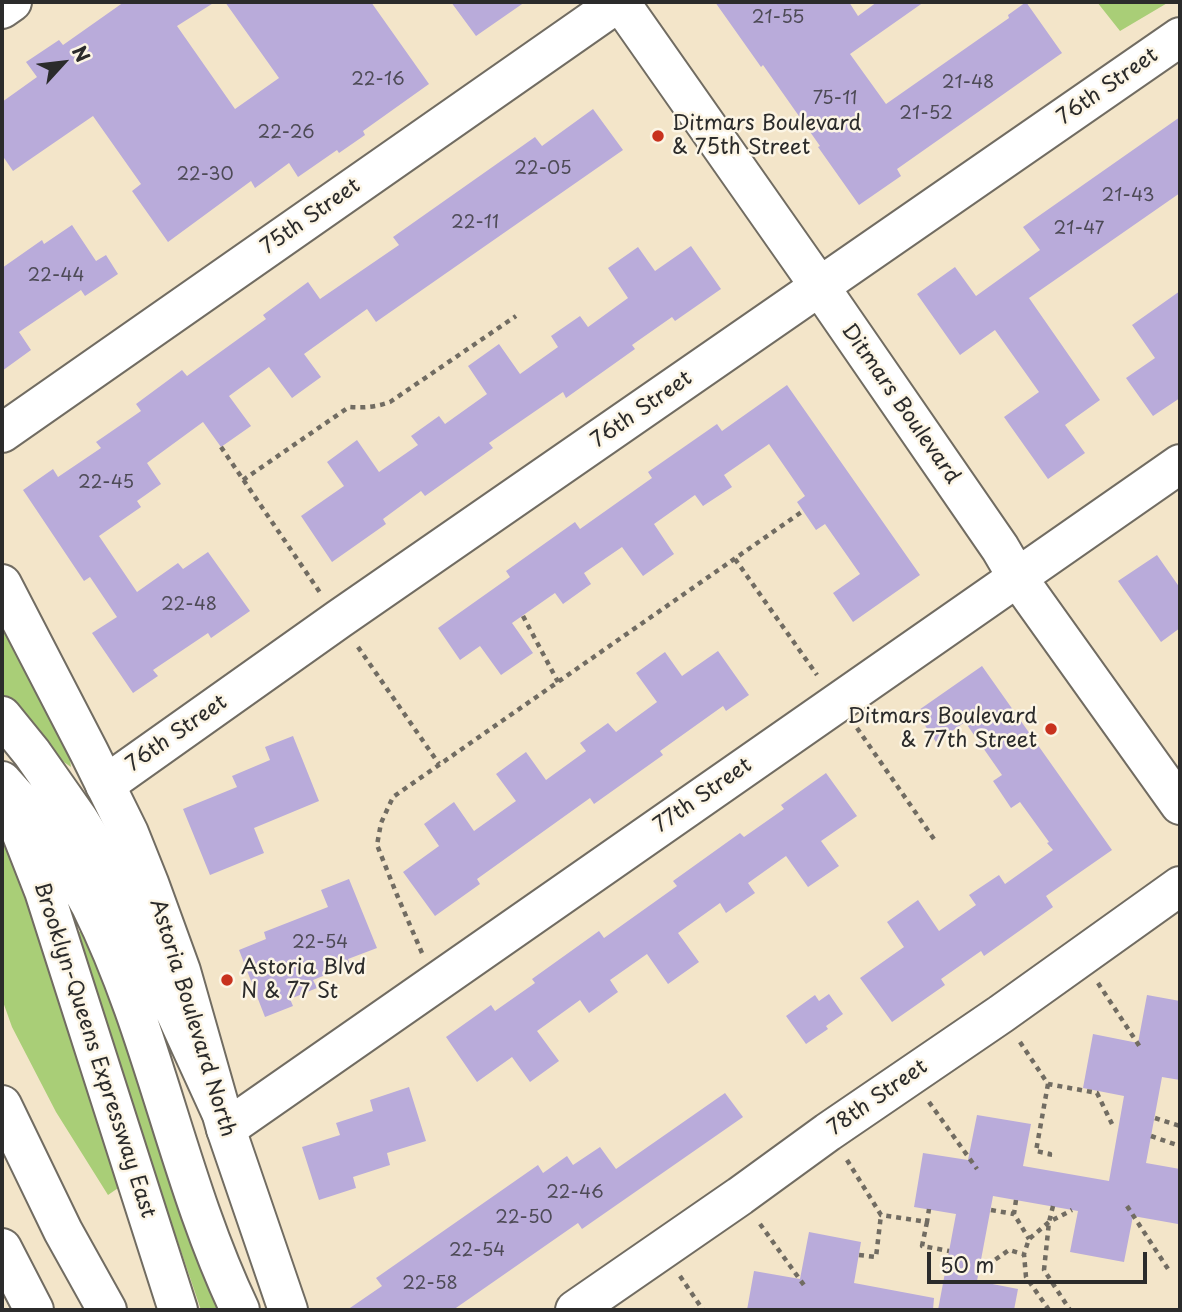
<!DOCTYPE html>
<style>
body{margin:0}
#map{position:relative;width:1182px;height:1312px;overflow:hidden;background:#f3e5c9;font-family:"Playpen Sans",sans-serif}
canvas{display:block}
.frame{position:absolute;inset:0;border:4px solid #2b2b2b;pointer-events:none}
.north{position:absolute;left:28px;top:28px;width:70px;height:70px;-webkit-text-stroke:5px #fcf5e5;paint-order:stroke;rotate:63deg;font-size:19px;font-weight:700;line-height:28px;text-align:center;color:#2b2b2b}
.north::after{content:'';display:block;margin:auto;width:24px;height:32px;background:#2b2b2b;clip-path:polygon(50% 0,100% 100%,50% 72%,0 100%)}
.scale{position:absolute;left:927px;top:1252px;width:220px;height:32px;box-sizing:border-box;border:4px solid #2b2b2b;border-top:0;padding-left:9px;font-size:21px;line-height:24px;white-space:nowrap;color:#2b2b2b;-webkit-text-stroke:5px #fcf5e5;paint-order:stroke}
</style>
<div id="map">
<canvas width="1182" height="1312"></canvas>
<div class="frame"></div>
<div class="north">N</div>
<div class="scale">50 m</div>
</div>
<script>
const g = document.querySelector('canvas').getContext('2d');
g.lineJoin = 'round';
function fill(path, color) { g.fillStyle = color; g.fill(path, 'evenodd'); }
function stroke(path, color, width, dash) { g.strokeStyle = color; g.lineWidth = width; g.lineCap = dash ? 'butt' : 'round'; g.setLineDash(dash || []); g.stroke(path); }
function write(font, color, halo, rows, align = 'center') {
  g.font = font + ' "Playpen Sans",sans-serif'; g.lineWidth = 5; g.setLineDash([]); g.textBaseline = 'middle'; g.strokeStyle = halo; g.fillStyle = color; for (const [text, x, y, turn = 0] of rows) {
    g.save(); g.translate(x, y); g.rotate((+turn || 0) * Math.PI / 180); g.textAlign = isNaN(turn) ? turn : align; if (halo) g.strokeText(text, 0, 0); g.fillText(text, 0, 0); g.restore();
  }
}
const green = new Path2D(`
 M 1097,2 L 1169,2 L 1120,31 Z
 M 2,618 L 69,752 L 71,767 L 55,756 L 2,698 Z
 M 2,832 L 13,854 L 121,1186 L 108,1195 L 56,1112 L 12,1027 L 2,999 Z
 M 87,928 L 223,1310 L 201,1310 L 93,992 L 77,933 Z`);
const building = new Path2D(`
 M 124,2 L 215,2 L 177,26 L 235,109 L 279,78 L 225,2 L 371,2 L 429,84 L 363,131 L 365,135 L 339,153 L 337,150 L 298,177 L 289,163 L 255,188 L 251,181 L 168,242 L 132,191 L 141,184 L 93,116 L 13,171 L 2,155 L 2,102 L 37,77 L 26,62 L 59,40 L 63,45 Z
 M 451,2 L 525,2 L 476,36 Z
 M 715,2 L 849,2 L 858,16 L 877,2 L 924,2 L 850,54 L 886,104 L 1009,18 L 1008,15 L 1026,2 L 1062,53 L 897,169 L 901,176 L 859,205 L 818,147 L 820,146 L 763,65 L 761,67 Z
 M 593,109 L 623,150 L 376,322 L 367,309 L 304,354 L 321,377 L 292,398 L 269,367 L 229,396 L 251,426 L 221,447 L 203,422 L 147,463 L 161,484 L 137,501 L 141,507 L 99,536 L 137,592 L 178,563 L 183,569 L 208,552 L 250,611 L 211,638 L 208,633 L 153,670 L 158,676 L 133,693 L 92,633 L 117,617 L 90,577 L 84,581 L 23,490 L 53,469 L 58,477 L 101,448 L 96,442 L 141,411 L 136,404 L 182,370 L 187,376 L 266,319 L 263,315 L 308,282 L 320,299 L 399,245 L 393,237 L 535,137 L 542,146 Z
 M 1180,117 L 1180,193 L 1029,298 L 1100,400 L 1065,425 L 1085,453 L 1048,479 L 1004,417 L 1039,392 L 995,330 L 960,355 L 917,294 L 955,267 L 976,296 L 1040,250 L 1023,227 Z
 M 72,225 L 96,261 L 106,255 L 118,274 L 85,296 L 81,290 L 19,332 L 31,350 L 2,371 L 2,268 L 42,240 L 44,244 Z
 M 691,246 L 721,289 L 675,321 L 672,317 L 632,345 L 635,349 L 566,398 L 563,392 L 489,443 L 493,448 L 425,496 L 421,491 L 383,519 L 386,524 L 332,562 L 301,516 L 344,486 L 327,462 L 357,440 L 379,472 L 418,445 L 411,436 L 439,416 L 445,424 L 487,394 L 468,366 L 499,344 L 520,374 L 558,347 L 551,336 L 580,316 L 588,327 L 628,298 L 608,268 L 638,247 L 655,271 Z
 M 1180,291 L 1180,398 L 1153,416 L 1126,378 L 1155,358 L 1132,325 Z
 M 787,385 L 920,575 L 853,622 L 833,593 L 860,574 L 825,524 L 816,530 L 797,502 L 805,496 L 769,444 L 724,475 L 732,487 L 703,506 L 695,495 L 654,524 L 674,554 L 643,576 L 622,547 L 584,573 L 591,584 L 563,604 L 555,593 L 512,623 L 533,653 L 501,675 L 480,646 L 460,660 L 438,628 L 510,577 L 506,571 L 575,522 L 580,529 L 652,478 L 648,472 L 717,424 L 722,431 Z
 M 1157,555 L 1180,588 L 1180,628 L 1161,642 L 1118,581 Z
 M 718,651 L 749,695 L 726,711 L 723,706 L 660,751 L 663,755 L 594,804 L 590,798 L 477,879 L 480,884 L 435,916 L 403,872 L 439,846 L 424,824 L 454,802 L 474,831 L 516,801 L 496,774 L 526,752 L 546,780 L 586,751 L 580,743 L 608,723 L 616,732 L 657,702 L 636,673 L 665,652 L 682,676 Z
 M 982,666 L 1112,850 L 1046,896 L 1053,907 L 984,956 L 981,951 L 941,979 L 945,985 L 892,1022 L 860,978 L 904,947 L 887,922 L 918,900 L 939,931 L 976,905 L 969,895 L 999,875 L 1005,884 L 1053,850 L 1047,843 L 1049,842 L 1020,802 L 1011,808 L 993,781 L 1002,775 L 965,722 L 936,742 L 916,712 Z
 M 293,736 L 319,801 L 254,828 L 264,853 L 210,875 L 183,809 L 237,787 L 232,776 L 270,760 L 265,747 Z
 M 826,773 L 857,816 L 821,841 L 839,866 L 808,887 L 786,856 L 748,883 L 755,893 L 726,913 L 720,903 L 678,933 L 699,962 L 668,984 L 647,954 L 610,980 L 618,992 L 589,1013 L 580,1000 L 537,1031 L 559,1061 L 530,1082 L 512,1057 L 477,1082 L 446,1037 L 491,1005 L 495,1011 L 535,983 L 532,979 L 599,931 L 604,938 L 677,886 L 673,881 L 740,833 L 744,837 L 784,809 L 781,805 Z
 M 349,879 L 377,948 L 348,959 L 350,965 L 313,980 L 317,988 L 290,999 L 293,1006 L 265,1017 L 239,950 L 266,939 L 264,932 L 328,907 L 321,890 Z
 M 829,994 L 843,1014 L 826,1026 L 828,1029 L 806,1044 L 786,1016 L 815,995 L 819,1001 Z
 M 1147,995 L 1180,1001 L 1180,1080 L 1162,1077 L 1146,1163 L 1180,1169 L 1180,1210 L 1178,1224 L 1133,1216 L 1124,1262 L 1070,1252 L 1078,1211 L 993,1196 L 977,1281 L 1018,1289 L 1014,1310 L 938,1310 L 956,1214 L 914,1207 L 923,1153 L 968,1160 L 977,1115 L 1031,1124 L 1023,1166 L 1109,1181 L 1124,1096 L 1083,1088 L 1093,1034 L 1138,1043 Z
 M 409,1087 L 426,1141 L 387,1153 L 390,1165 L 353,1177 L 356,1188 L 319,1200 L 302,1147 L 340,1135 L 336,1123 L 373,1111 L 370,1100 Z
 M 725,1093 L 743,1117 L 582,1229 L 578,1223 L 453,1310 L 347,1310 L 382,1286 L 376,1278 L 538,1165 L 543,1173 L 567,1156 L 573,1165 L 600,1147 L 616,1169 Z
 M 809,1232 L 861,1242 L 854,1283 L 934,1298 L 933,1310 L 747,1310 L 754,1271 L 800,1279 Z`);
const path = new Path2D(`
 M 221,447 L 321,594
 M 243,480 L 349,407 C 364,408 376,407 390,402 L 516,316
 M 735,559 L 817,675
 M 523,616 L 558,682
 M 358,647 L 439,764
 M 857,728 L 936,842
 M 422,953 L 397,895 L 377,845 L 381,823 L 393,797 L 803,511
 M 1098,983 L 1140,1047
 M 1020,1042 L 1048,1084 L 1097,1093 L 1112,1124
 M 1048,1084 L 1036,1151 L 1050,1154 L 1049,1160
 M 929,1102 L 977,1169
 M 1155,1118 L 1180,1126
 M 1151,1136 L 1180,1146
 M 847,1160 L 881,1215 L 927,1222 L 929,1209
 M 1016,1200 L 1014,1214 L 1029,1239
 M 1053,1206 L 1049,1222 L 1044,1270 L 1070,1310
 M 1127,1206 L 1170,1272
 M 991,1210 L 1014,1214
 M 927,1222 L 922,1246 L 949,1251
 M 760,1224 L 806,1288
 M 859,1255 L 876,1257 L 881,1215
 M 979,1271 L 1009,1250 L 1023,1254
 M 680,1276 L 703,1310
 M 1049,1310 L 1026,1277 L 1024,1254 L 1029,1239 L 1049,1222 L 1072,1210`);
const minor = new Path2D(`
 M 620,2 L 820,287 L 1000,548 L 1017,577 L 1180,805
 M 2,9 L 12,2
 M 2,433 L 619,2
 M 105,785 L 339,619 L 1180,37
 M 226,1129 L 1180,464
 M 575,1310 L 740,1196 L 828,1132 L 1001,1014 L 1180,886`);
const major = new Path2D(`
 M 2,584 L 89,752 L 129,833 L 149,883 L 181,971 L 226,1129 L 288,1310`);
const highway = new Path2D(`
 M 2,716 L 32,753 L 79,820 L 95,846 L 129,911 L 220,1110
 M 2,781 C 16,797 31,812 43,829 C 61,853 77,880 91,906 C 155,1035 178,1180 240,1310
 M 15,817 L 44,891 L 178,1310
 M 2,1105 L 63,1231 L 107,1310
 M 2,1248 L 34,1310`);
const markers = [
 [658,136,7,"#c8321e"],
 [1051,729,7,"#c8321e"],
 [227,980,7,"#c8321e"]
];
const numberNames = [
 ["21-55",778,18],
 ["22-16",378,80],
 ["21-48",968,83],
 ["75-11",835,99],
 ["21-52",926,114],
 ["22-26",286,133],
 ["22-05",543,169],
 ["22-30",205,175],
 ["21-43",1128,196],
 ["22-11",475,223],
 ["21-47",1079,229],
 ["22-44",56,276],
 ["22-45",106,483],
 ["22-48",189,605],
 ["22-54",320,943],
 ["22-46",575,1193],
 ["22-50",524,1218],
 ["22-54",477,1251],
 ["22-58",430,1284]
];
const streetNames = [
 ["76th Street",1108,87,-35],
 ["75th Street",311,217,-35],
 ["Ditmars Boulevard",900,404,55],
 ["76th Street",642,410,-35],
 ["76th Street",177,734,-35],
 ["77th Street",703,796,-35],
 ["Astoria Boulevard North",192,1018,73],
 ["Brooklyn-Queens Expressway East",94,1050,72],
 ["78th Street",878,1098,-35]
];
const poiNames = [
 ["Ditmars Boulevard",672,124],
 ["& 75th Street",672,148],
 ["Ditmars Boulevard",1037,717,"right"],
 ["& 77th Street",1037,741,"right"],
 ["Astoria Blvd",241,968],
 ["N & 77 St",241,992]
];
fill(green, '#a9ce77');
fill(building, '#b9abda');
stroke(minor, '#716c62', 42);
stroke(major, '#716c62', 42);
stroke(highway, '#716c62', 42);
stroke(path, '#716c62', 4.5, [5, 5]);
stroke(minor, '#fff', 38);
stroke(major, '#fff', 38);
stroke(highway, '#fff', 38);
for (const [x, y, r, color] of markers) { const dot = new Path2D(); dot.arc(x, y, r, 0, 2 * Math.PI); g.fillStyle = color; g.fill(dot); stroke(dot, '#fcf5e5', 2.5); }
write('18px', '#4e4b57', null, numberNames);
write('21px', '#2b2b2b', '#fcf5e5', streetNames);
write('21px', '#2b2b2b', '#fcf5e5', poiNames, 'left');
</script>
